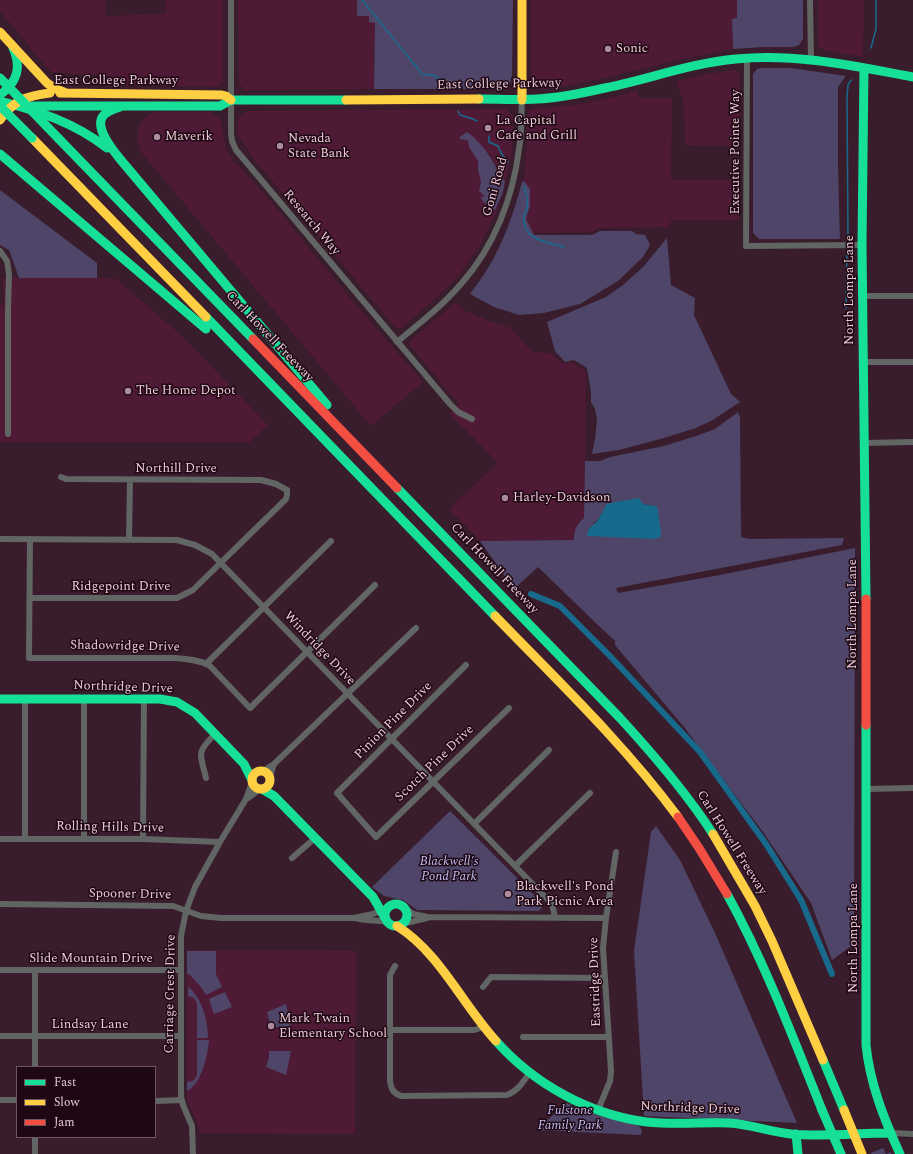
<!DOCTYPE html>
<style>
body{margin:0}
#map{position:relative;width:913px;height:1154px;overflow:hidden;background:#391d2c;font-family:Spectral,serif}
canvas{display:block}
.legend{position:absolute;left:16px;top:1066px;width:140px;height:72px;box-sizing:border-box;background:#1e0813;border:1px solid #705662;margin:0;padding:5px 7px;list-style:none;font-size:12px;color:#ebcad8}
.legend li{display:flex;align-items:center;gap:8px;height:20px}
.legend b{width:20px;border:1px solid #705662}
</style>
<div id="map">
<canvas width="913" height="1154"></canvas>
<ul class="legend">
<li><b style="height:5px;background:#16e098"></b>Fast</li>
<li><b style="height:5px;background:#ffcf43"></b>Slow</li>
<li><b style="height:5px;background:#f24e42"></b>Jam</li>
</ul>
</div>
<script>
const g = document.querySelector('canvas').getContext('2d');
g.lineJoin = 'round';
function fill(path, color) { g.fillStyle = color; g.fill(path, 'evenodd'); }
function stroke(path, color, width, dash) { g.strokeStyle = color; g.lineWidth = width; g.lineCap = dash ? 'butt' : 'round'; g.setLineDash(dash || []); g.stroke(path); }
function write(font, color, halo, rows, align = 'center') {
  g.font = font + ' Spectral,serif'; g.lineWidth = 3; g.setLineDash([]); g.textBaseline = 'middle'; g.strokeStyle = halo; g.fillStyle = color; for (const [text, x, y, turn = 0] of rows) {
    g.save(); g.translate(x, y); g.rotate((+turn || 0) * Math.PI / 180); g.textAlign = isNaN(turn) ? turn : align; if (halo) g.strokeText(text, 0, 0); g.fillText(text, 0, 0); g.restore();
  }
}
const built = new Path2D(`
 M 0,0 L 105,0 L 106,16 L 165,14 L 166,0 L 223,0 L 223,81 L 219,86 L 216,87 L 118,85 L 103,83 L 103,76 L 51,72 L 0,11 Z
 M 238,0 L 357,0 L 357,16 L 369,16 L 375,22 L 374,89 L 244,90 L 239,83 Z
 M 531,0 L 737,0 L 737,19 L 732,19 L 733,49 L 692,57 L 573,85 L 540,89 L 534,85 L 531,79 Z
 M 818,0 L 864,0 L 863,57 L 823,50 L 818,45 Z
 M 734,70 L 737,71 L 740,75 L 739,146 L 685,145 L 684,103 L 677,84 L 678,81 L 707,74 Z
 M 637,91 L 639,98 L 672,98 L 671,180 L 738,180 L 739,220 L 671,220 L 670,227 L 598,228 L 592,232 L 533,233 L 526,219 L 530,207 L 530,189 L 524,181 L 527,143 L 527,116 L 529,111 L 533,109 L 583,104 Z
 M 505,109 L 513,115 L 512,149 L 503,192 L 495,215 L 481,243 L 460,274 L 438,296 L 401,328 L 396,328 L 253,158 L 238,135 L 238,118 L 246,111 Z
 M 155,112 L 210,112 L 219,117 L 222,126 L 226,150 L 234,163 L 236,163 L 267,197 L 355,304 L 423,382 L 371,426 L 141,152 L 139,147 L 137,138 L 139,126 L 146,117 Z
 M 3,278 L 97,278 L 116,279 L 183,337 L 268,425 L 250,442 L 0,442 L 0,305 L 4,305 Z
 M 456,302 L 463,310 L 494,323 L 511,328 L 532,352 L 550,353 L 563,364 L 571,362 L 586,371 L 584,518 L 577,524 L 574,540 L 480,541 L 449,509 L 498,463 L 449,413 L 459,404 L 409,344 L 411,340 Z
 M 187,950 L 356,951 L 355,1134 L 200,1133 L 195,1117 L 187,1101 Z`);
const green = new Path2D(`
 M 357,0 L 513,0 L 512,75 L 510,83 L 499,89 L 374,89 L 375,23 L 369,22 L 369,16 L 357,16 Z
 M 737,0 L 803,0 L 803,39 L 799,45 L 794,47 L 763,47 L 733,49 L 732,19 L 737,18 Z
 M 762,68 L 791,68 L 846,76 L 838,87 L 838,167 L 840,239 L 759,239 L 753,233 L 753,74 L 757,69 Z
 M 467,132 C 477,139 487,151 493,162 C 498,169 498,175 505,181 L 503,192 L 495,210 C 490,207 482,203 481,197 L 485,196 L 479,191 L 481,182 L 478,170 L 478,161 L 469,147 L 468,140 L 459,139 L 460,137 Z
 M 524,181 L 530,189 L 530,206 L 526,219 L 534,235 L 592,235 L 600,231 L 632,231 L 636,234 L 645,235 L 650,245 L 643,257 L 618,281 L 580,304 L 544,313 L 519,315 L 494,307 L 470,294 C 476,285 483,277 488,268 C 504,242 514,212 522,182 Z
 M 0,190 L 97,263 L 97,278 L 19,278 L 9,250 L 0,245 Z
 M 667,238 L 671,285 L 695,298 L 694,315 L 731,394 L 740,402 L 711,421 L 696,428 L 664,438 L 619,450 L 592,454 L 595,439 L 597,419 L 595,409 L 591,402 L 591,392 L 587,368 L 574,360 L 565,362 L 555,351 L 547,322 L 606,297 L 623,285 L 643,267 Z
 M 738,412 L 740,417 L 741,537 L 749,539 L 844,538 L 842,545 L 616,588 L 618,593 L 720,575 L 855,548 L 854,944 L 832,960 L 811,903 L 763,832 L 684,727 L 615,645 L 615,641 L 600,627 L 538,567 L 514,589 L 480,541 L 574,540 C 574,530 576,525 584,518 L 585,461 L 600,461 L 610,457 L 664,446 L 696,436 L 715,429 ZM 641,501 L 642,504 L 657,506 L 592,524 L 598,520 Z
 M 450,811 L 541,902 L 542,907 L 539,911 L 417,910 L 403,900 L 384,896 L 372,887 Z
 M 656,826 L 680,860 L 715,933 L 797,1123 L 644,1116 L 634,951 L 651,832 Z
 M 187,951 L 216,951 L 216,974 L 222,987 L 206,995 L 201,987 L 189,974 L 187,974 Z
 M 188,987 C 202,997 208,1021 208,1038 L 197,1038 L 197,1003 L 194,998 L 188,996 Z
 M 225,992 L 232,1007 L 214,1014 L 209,999 Z
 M 286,1004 L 291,1027 L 269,1027 L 269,1020 L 267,1012 Z
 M 197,1040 L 209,1040 C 208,1055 201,1085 187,1091 L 187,1082 L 193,1081 L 197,1076 Z
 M 269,1051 L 291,1051 L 286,1075 L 266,1067 L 269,1058 Z
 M 567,1103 L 603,1117 L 639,1126 L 642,1130 L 641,1135 L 536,1130 Z
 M 883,1148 L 886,1154 L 891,1152 L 891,1154 L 871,1154 L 871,1153 Z`);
const water = new Path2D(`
 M 639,498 L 643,504 L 657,506 L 661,532 L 660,537 L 655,539 L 587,536 L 588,530 L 598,520 L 607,504 L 621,501 Z`);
const stream = new Path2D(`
 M 362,0 L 419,70 L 421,74 L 433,75 L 443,81 L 444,89
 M 871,48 L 876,29 L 876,0
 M 458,111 L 460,115 L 473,119 L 477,121
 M 489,136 L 489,142 L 498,146 L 501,153 L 508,162
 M 524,186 C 526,192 528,202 527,208 C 527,211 524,213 524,217 C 522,240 547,242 564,247
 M 848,237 L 847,97 L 848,85 L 851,80
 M 846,308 L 847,254`);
const canal = new Path2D(`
 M 531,594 L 560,606 L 609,655 L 700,752 L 766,844 L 801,900 L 832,974`);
const street = new Path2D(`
 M 231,0 L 231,133 L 232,141 L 236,150 L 450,404 L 458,412 L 472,419
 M 810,0 L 811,59
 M 747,58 L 746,246 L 862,245
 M 0,251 L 7,261 L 9,274 L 8,311 L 8,434
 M 863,296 L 913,296
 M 397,342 C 419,324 442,306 461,284 C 494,247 513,198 519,149 C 522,133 521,116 522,100
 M 863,362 L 913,362
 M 864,443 L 913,442
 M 0,539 L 177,540 L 195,545 L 212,554 L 552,904 L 555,917
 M 30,539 L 29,658 L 176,658 C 187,659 201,660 210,666 L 250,708 L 375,585
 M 129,539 L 130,480
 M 30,598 L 177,598 L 193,590 L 199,584 L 286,499 L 287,495 L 287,490 L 276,484 L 261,480 L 66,479 L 61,477
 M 206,664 L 331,541
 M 466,665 L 337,793 L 376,837 L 509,708
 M 262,772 L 274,764
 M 206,778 C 200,753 196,753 215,734
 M 269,779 L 274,764 L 416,628
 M 867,789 L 913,788
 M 248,798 L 260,789
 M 474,824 L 549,750
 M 0,839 L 143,839 L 220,842
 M 25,839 L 25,699
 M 84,839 L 84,699
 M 143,839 L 144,699
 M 292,858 L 315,838
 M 515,866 L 590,793
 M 0,904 L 173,906 L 201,916 L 221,918 L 354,918 L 373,914 L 388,907
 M 404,907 L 413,914 L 428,917 L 606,918
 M 355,918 C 366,922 377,919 388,922
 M 402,924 L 427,918
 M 395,966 L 390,975 L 390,1080 C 391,1089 393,1093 401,1096 L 507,1095 C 518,1091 523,1082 530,1072
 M 0,970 L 181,970
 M 35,970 L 35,1067
 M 483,987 L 491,977 L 605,978
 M 390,1030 L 474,1030 L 484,1027
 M 0,1036 L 181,1036
 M 523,1037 L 609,1037
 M 0,1100 L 17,1100
 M 155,1101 L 182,1100
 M 598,1110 L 610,1081 L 611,1071 L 603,948 L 606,918 L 616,852
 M 891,1133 L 913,1134
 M 35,1137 L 35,1154
 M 193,1154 L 192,1126 L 183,1105 L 181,1097 L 181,936 L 186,911 L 195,887 L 220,842 L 246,799 L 252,782`);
const fast = new Path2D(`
 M 864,68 L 862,245 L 866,599
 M 0,95 C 17,82 22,68 13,48
 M 479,99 C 498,99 517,100 537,99 C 560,98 583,93 605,88 C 649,79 692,63 736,59 C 796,53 854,66 913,77
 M 0,101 C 39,111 75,123 107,148
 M 30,106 L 220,106 L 231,100 L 346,100
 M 120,107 C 114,109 107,111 103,116 C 94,128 113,150 120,159 L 327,405
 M 59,139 L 253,339
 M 0,154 L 206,329
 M 206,317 L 495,616
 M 397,488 L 620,718 C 653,754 686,792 713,834
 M 0,699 L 160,699 L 177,702 L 195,713 L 244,764 L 252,780
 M 866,725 L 866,1045 C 870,1084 884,1119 900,1154
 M 262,789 L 274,796 L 373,897 L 385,918
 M 727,894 C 765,963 793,1037 822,1110
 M385 915a11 11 0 1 1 22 0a11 11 0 1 1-22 0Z
 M 496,1041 C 534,1084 590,1115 647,1122 C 674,1125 702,1122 729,1123 C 750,1124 770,1132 791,1134 C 824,1137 858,1133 891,1133
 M 823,1060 L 844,1110
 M 796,1134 L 798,1154`);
const slow = new Path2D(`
 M 522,0 L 522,100
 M 0,32 L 47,83 L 54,88 L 66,93
 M 60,93 L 222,95 L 226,96 L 231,100
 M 346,100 L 479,99
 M 0,120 C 14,100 26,96 50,93
 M 32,138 L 206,317
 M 495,616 C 558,681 624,744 678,817
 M252 780a9 9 0 1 1 18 0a9 9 0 1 1-18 0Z
 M 713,834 L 755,906 L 772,941 L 823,1060
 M 397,926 C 440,953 462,1004 496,1041`);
const jam = new Path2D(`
 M 253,339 L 397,488
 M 866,599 L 866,725
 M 678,817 L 699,848 L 727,894`);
const fastBridge = new Path2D(`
 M 0,78 L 59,139
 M 0,106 L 32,138
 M 822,1110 L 841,1154`);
const slowBridge = new Path2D(`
 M 844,1110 L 862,1154`);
const markers = [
 [608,49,4,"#ad8d9c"],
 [488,128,4,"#ad8d9c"],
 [157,137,4,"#ad8d9c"],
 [280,146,4,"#ad8d9c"],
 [128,391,4,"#ad8d9c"],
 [505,498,4,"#ad8d9c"],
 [508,894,4,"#ad8d9c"],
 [271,1026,4,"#ad8d9c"]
];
const poiNames = [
 ["Sonic",616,49],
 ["La Capital",496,121],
 ["Cafe and Grill",496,136],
 ["Maverik",165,137],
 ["Nevada",288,139],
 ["State Bank",288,154],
 ["The Home Depot",136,391],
 ["Harley-Davidson",513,498],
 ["Blackwell's Pond",516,887],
 ["Park Picnic Area",516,902],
 ["Mark Twain",279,1019],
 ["Elementary School",279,1034]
];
const streetNames = [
 ["East College Parkway",116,81],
 ["East College Parkway",499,85,-1],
 ["Executive Pointe Way",736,152,-90],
 ["Goni Road",496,187,-74],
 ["Research Way",311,223,50],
 ["North Lompa Lane",850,290,-90],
 ["Carl Howell Freeway",269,337,46],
 ["Northill Drive",176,469],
 ["Carl Howell Freeway",494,569,46],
 ["Ridgepoint Drive",121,587],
 ["North Lompa Lane",853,614,-90],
 ["Shadowridge Drive",125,647,1],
 ["Windridge Drive",319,649,46],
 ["Northridge Drive",123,688,2],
 ["Pinion Pine Drive",394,721,-45],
 ["Scotch Pine Drive",435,764,-44],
 ["Rolling Hills Drive",110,828,1],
 ["Carl Howell Freeway",731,843,58],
 ["Spooner Drive",130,895,1],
 ["North Lompa Lane",854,938,-90],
 ["Slide Mountain Drive",91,959],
 ["Eastridge Drive",596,982,-92],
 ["Carriage Crest Drive",171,994,-89],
 ["Lindsay Lane",90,1025],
 ["Northridge Drive",690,1109,2]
];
const parkNames = [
 ["Blackwell's",449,862],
 ["Pond Park",449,877],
 ["Fulstone",570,1111],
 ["Family Park",570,1126]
];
fill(built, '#4f1a36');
fill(green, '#4e4568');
fill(water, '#186a8c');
stroke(stream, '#186a8c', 1.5);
stroke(canal, '#186a8c', 6);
stroke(street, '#616564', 6);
stroke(fast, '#16e098', 9);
stroke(slow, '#ffcf43', 9);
stroke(jam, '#f24e42', 9);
stroke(fastBridge, '#16e098', 9);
stroke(slowBridge, '#ffcf43', 9);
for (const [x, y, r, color] of markers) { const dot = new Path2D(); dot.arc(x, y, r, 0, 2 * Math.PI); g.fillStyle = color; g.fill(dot); stroke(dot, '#1e0813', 1.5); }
write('13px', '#ebcad8', '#1e0813', poiNames, 'left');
write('13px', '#ebcad8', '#1e0813', streetNames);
write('italic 13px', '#c1bbf1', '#1e0813', parkNames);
</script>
